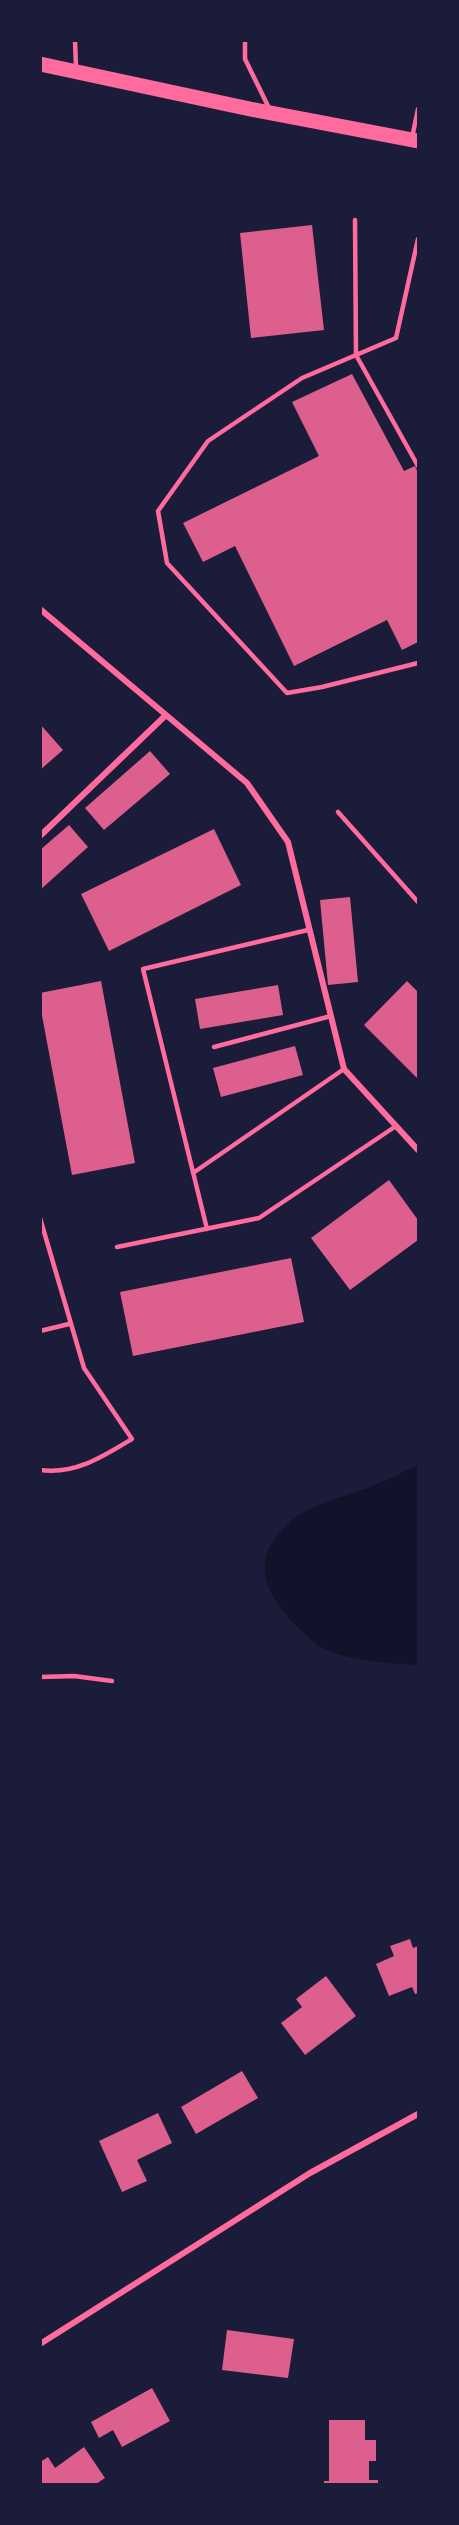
<!DOCTYPE html>
<style>
body{margin:0}
#map{position:relative;width:459px;height:2525px;overflow:hidden;background:#1b1b3a;font-family:"Roboto Serif",serif}
canvas{display:block}
.frame{position:absolute;inset:0;border:42px solid #1b1b3a;pointer-events:none}
</style>
<div id="map">
<canvas width="459" height="2525"></canvas>
<div class="frame"></div>
</div>
<script>
const g = document.querySelector('canvas').getContext('2d');
g.lineJoin = 'round';
function fill(path, color) { g.fillStyle = color; g.fill(path, 'evenodd'); }
function stroke(path, color, width, dash) { g.strokeStyle = color; g.lineWidth = width; g.lineCap = dash ? 'butt' : 'round'; g.setLineDash(dash || []); g.stroke(path); }
const water = new Path2D(`
 M 418,1465 L 418,1665 C 388,1663 347,1661 320,1647 C 313,1643 308,1636 302,1631 C 276,1607 249,1572 276,1537 C 303,1502 336,1501 372,1486 C 388,1480 403,1472 418,1465 Z`);
const building = new Path2D(`
 M 312,225 L 324,330 L 251,338 L 240,233 Z
 M 352,374 L 404,471 L 415,466 L 418,473 L 418,642 L 402,650 L 387,620 L 294,666 L 235,546 L 203,562 L 183,523 L 319,456 L 292,402 Z
 M 40,724 L 63,750 L 40,770 Z
 M 150,751 L 170,774 L 104,830 L 85,808 Z
 M 69,825 L 88,847 L 40,890 L 40,850 Z
 M 214,829 L 241,885 L 109,951 L 81,894 Z
 M 350,897 L 358,982 L 328,985 L 320,900 Z
 M 101,981 L 135,1163 L 72,1175 L 40,1005 L 40,993 Z
 M 407,981 L 418,992 L 418,1079 L 364,1025 Z
 M 278,985 L 283,1015 L 200,1029 L 195,999 Z
 M 295,1046 L 303,1075 L 221,1097 L 213,1068 Z
 M 389,1180 L 418,1220 L 418,1240 L 350,1290 L 311,1238 Z
 M 291,1258 L 304,1322 L 133,1356 L 120,1292 Z
 M 410,1939 L 413,1948 L 418,1946 L 418,1993 L 415,1994 L 412,1987 L 389,1996 L 376,1964 L 394,1956 L 390,1946 Z
 M 326,1976 L 356,2016 L 305,2055 L 281,2023 L 302,2007 L 296,1999 Z
 M 242,2071 L 258,2098 L 196,2134 L 181,2107 Z
 M 158,2113 L 172,2143 L 137,2160 L 147,2181 L 122,2192 L 99,2141 Z
 M 227,2330 L 294,2339 L 288,2378 L 222,2370 Z
 M 152,2388 L 170,2421 L 122,2447 L 113,2430 L 99,2438 L 91,2422 Z
 M 329,2420 L 365,2420 L 365,2440 L 376,2440 L 376,2461 L 369,2461 L 369,2480 L 378,2480 L 378,2484 L 324,2484 L 324,2481 L 329,2481 Z
 M 84,2447 L 105,2478 L 96,2484 L 40,2484 L 40,2462 L 48,2457 L 55,2468 Z`);
const service = new Path2D(`
 M 75,40 L 76,68
 M 245,40 L 245,59 L 269,108
 M 412,138 L 418,109
 M 355,220 L 356,355 L 418,466
 M 418,239 L 396,338 L 302,378 L 208,441 L 158,511 L 167,563 L 287,693 L 322,687 L 418,663
 M 338,812 L 418,902
 M 214,1047 L 331,1016
 M 193,1173 L 344,1069
 M 40,1218 L 84,1368 L 132,1439 C 104,1456 75,1475 40,1470
 M 207,1229 L 143,969 L 308,930
 M 117,1247 L 259,1218 L 396,1126
 M 40,1331 L 69,1324
 M 40,1677 L 74,1676 L 112,1681`);
const minor = new Path2D(`
 M 40,609 L 247,783 L 288,842 L 344,1069 L 418,1150
 M 40,836 L 166,715
 M 40,2344 L 310,2173 L 418,2114`);
const primary = new Path2D(`
 M 40,64 L 250,109 L 418,141`);
fill(water, '#12122b');
fill(building, '#dd5f8e');
stroke(service, '#ff6b9d', 4.5);
stroke(minor, '#ff6b9d', 6);
stroke(primary, '#ff6b9d', 15);
</script>
